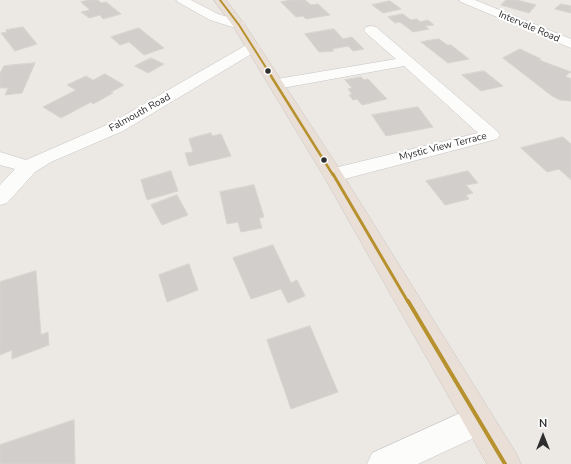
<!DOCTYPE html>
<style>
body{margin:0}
#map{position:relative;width:571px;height:464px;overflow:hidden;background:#ece8e4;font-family:"Nunito Sans",sans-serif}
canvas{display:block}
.north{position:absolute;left:523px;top:416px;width:40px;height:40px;-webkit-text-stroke:3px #fff;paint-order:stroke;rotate:0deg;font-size:11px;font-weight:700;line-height:16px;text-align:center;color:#2e2e2e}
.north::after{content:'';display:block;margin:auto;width:14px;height:18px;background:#2e2e2e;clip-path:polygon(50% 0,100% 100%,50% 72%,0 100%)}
</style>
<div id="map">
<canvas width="571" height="464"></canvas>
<div class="north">N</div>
</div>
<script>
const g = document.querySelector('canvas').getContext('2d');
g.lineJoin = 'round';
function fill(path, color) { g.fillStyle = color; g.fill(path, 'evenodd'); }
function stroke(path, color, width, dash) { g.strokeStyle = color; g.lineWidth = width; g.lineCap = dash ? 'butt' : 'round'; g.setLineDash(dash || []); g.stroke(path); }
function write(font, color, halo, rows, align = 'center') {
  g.font = font + ' "Nunito Sans",sans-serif'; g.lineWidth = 4; g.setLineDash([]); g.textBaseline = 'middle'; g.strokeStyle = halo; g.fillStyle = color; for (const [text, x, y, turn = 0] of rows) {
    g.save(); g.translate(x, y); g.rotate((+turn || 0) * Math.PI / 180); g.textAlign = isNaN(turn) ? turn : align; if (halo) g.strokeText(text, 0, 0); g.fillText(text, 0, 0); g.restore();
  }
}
const building = new Path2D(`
 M 89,0 L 98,0 L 101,3 L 106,2 L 121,14 L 103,19 L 100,15 L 89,18 L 81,12 L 90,10 L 81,2 Z
 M 291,0 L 305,0 L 311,5 L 318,4 L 330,15 L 306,19 L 303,16 L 296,17 L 281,2 Z
 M 506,0 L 517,0 L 536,5 L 529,13 L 501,5 Z
 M 390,1 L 401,9 L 383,13 L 372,5 Z
 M 561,4 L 571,6 L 571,13 L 555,9 Z
 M 403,14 L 411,20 L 417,19 L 420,22 L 428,20 L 434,25 L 425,26 L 429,29 L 413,32 L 400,22 L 395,23 L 388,17 Z
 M 23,27 L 37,44 L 15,51 L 1,33 L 7,32 L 6,30 Z
 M 139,28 L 164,48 L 144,55 L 129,42 L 120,45 L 111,37 Z
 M 334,29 L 343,39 L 352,37 L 364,49 L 353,51 L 348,46 L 332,49 L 334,51 L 319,52 L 305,34 Z
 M 439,39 L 447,45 L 451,45 L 469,59 L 448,63 L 421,42 Z
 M 520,49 L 541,59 L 539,60 L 571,72 L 565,76 L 571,79 L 571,101 L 560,100 L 552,96 L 503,58 Z
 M 151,58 L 164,64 L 148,73 L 135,66 Z
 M 35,63 L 22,93 L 5,95 L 8,88 L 0,88 L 0,73 L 4,66 Z
 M 484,71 L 503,86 L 481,91 L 462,75 Z
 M 105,74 L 124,85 L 111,92 L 113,93 L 93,104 L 91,102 L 61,118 L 43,107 L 76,90 L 67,85 L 86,76 L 93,80 Z
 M 361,77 L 364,80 L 368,79 L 387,99 L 362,105 L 357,99 L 353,100 L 349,95 L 352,94 L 348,89 L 352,88 L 345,80 Z
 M 418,107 L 433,127 L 386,136 L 372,115 Z
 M 211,133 L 212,136 L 221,134 L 231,156 L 189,166 L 185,153 L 193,152 L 189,139 Z
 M 563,137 L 571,144 L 571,180 L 559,169 L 547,172 L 521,148 Z
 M 171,171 L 178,191 L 147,200 L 141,180 Z
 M 468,171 L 478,183 L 466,185 L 473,193 L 466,195 L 469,199 L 445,205 L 426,181 Z
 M 254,185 L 264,217 L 259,218 L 262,228 L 241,232 L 238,222 L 227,224 L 220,192 Z
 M 177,195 L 188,215 L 162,225 L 151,205 Z
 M 273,245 L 291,283 L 297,280 L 305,296 L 288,303 L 281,289 L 251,299 L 233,258 Z
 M 189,264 L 198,290 L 167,302 L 159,275 Z
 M 36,271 L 41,335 L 48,332 L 49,345 L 12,359 L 12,350 L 0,355 L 0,282 Z
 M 310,326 L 338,392 L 291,409 L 267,340 Z
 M 74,420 L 75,464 L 0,464 L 0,445 Z`);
const minor = new Path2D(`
 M 176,0 L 191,0 L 218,14 L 244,22 L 245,25 L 244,28 L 239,29 L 210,20 L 178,2 Z
 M 459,0 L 475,0 L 571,39 L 571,48 L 461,2 Z
 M 371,26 L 376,27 L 497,131 L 500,135 L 497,139 L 333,182 L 326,180 L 323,175 L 326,170 L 478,133 L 404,66 L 277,89 L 272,87 L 269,84 L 272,81 L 277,79 L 396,59 L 366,33 L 364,30 L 366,27 Z
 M 253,43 L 258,44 L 260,47 L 258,50 L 123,131 L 51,162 L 35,172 L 7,203 L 0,205 L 0,185 L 15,169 L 0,165 L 0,152 L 26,160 L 111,123 L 248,44 Z
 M 478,405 L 489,409 L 493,420 L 489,431 L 418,464 L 367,464 L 372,453 Z`);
const highway = new Path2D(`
 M 214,0 L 226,0 L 245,25 L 340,170 L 516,453 L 521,464 L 487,464 L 323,175 L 233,26 Z`);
const bus1Far3 = new Path2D(`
 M 220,0 L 239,25 L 272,77`);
const bus1Far2 = new Path2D(`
 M 271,76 L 333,175`);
const bus1Far1 = new Path2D(`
 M 333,174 L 408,302`);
const bus1 = new Path2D(`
 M 408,301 L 505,464`);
const markers = [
 [268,71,3.5,"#2e2e2e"],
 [324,160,3.5,"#2e2e2e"]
];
const farStreetnames = [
 ["Intervale Road",529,27,23],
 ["Falmouth Road",140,113,-29],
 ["Mystic View Terrace",443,147,-14]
];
fill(building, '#d1cecb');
stroke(building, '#d7d4d0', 1);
stroke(minor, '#c5c4c5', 1);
stroke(highway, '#c6c5c4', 1);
fill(minor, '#fcfcfb');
fill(highway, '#eadfd6');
stroke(bus1Far3, '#b6912d', 2);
stroke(bus1Far2, '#b6912d', 2.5);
stroke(bus1Far1, '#b6912d', 3);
stroke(bus1, '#b6912d', 4);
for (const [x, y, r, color] of markers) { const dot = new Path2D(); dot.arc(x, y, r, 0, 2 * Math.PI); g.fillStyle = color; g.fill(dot); stroke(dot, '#fff', 1.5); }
write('10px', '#2e2e2e', '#fff', farStreetnames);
</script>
